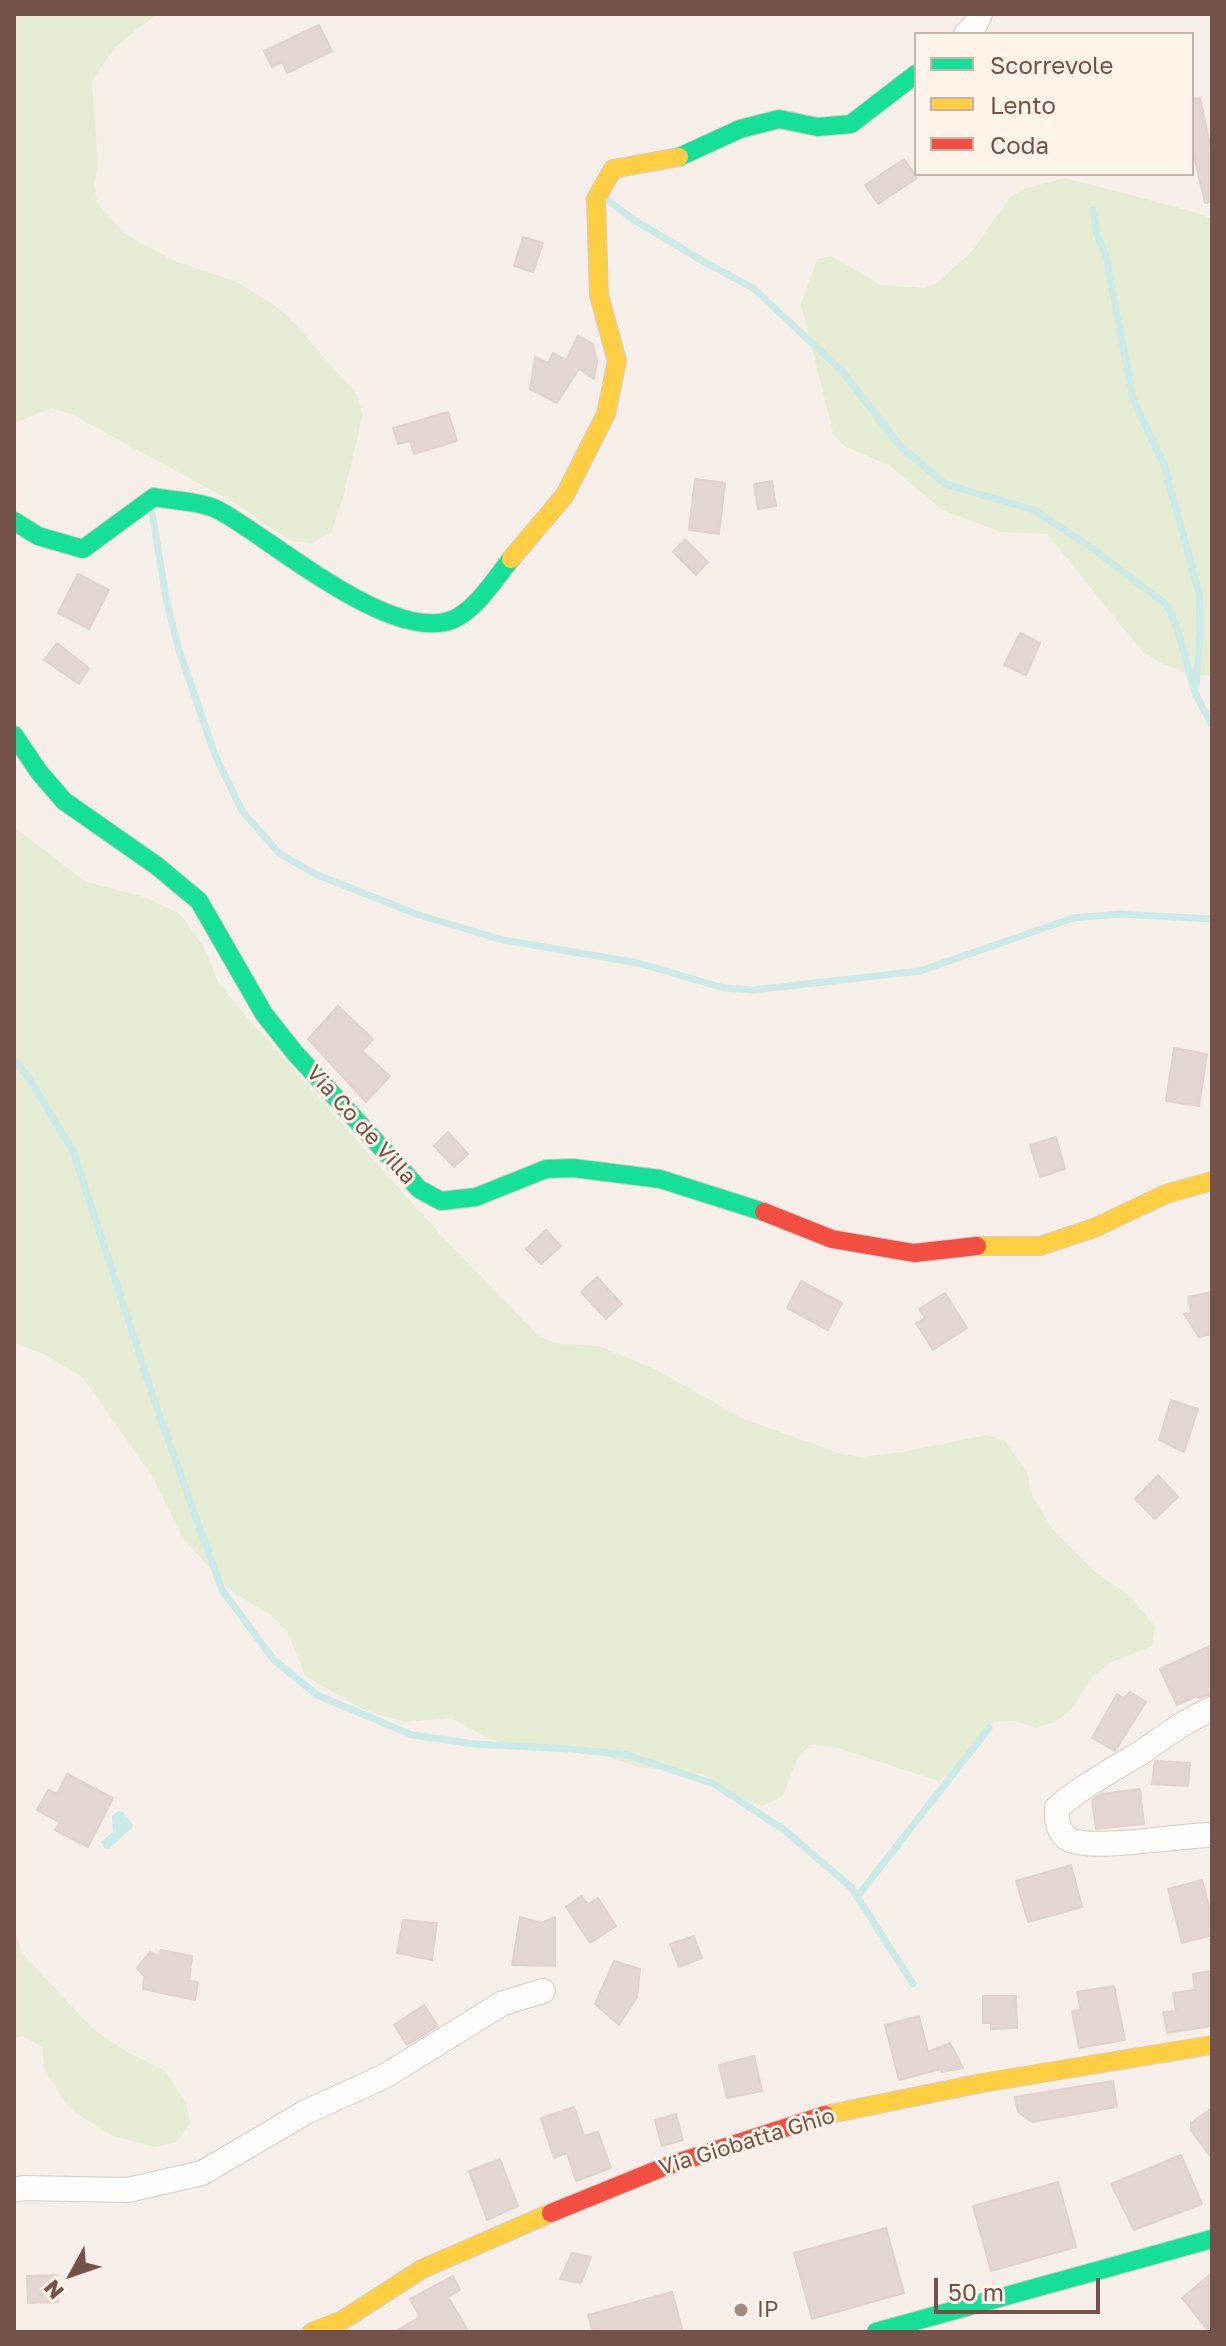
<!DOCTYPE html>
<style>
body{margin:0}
#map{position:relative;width:1226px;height:2346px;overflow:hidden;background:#f6efe9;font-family:"Golos Text",sans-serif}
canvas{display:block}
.frame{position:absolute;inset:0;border:16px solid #755249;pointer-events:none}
.legend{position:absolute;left:914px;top:32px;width:280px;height:144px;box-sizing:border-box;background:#fff3ea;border:2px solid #c8b3aa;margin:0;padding:10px 14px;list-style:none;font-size:24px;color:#755249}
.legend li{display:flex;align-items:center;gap:16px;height:40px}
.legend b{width:40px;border:2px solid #c8b3aa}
.north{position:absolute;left:32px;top:2234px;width:80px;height:80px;-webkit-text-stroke:6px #fff3ea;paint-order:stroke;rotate:230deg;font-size:22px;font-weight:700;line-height:32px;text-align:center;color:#755249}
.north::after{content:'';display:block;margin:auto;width:28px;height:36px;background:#755249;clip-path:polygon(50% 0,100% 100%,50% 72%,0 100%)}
.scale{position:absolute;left:934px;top:2278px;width:166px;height:36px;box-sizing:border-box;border:4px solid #755249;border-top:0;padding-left:10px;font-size:24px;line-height:28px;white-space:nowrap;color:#755249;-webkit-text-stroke:6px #fff3ea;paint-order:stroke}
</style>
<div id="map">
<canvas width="1226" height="2346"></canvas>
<div class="frame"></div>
<ul class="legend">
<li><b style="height:10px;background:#16e098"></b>Scorrevole</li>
<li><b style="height:10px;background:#ffcf43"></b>Lento</li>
<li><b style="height:10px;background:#f24e42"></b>Coda</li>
</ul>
<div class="north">N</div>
<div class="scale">50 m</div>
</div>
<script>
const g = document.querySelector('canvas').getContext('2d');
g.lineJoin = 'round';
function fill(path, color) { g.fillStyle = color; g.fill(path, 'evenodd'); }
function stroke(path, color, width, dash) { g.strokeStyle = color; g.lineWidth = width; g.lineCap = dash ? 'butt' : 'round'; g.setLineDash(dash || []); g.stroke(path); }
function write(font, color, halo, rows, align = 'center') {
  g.font = font + ' "Golos Text",sans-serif'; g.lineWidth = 6; g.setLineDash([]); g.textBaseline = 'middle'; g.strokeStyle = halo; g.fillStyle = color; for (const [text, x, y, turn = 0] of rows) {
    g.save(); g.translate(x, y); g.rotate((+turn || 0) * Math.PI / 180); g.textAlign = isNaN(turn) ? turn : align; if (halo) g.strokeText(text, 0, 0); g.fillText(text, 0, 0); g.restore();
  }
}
const green = new Path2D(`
 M 14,14 L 157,14 L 115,47 L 92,81 L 98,164 L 94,183 L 97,202 L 123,233 L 177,262 L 235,281 L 273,304 L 290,318 L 357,395 L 363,414 L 344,494 L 331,533 L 312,543 L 290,541 L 233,502 L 73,415 L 52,408 L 14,423 Z
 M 1066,178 L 1195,212 L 1212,219 L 1212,676 C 1188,676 1159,665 1141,650 L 1047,534 L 1001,532 L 942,510 L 889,465 L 844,446 L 833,433 L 801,304 L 817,259 L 832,256 L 881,285 L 925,288 L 938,282 L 972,251 L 1010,197 L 1023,189 Z
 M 14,827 L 86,882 L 145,897 L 180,914 L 204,947 L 219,984 L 246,1016 L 440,1234 L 540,1337 L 559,1344 L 599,1346 L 657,1370 L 744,1419 L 841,1454 L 861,1457 L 902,1452 L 986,1435 L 1005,1441 L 1028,1474 L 1031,1493 L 1052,1529 L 1094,1571 L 1129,1595 L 1155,1626 L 1152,1646 L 1112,1662 L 1094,1675 L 1072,1709 L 1055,1722 L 1036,1728 L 1015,1721 L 993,1722 L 955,1770 L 938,1781 L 831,1746 L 810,1745 L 797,1760 L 783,1796 L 763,1806 L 742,1799 L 702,1774 L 637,1767 L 575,1745 L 530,1749 L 490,1739 L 451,1718 L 406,1722 L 364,1710 L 305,1676 L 288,1633 L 272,1616 L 231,1591 L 183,1539 L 152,1476 L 83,1378 L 44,1354 L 14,1343 Z
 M 14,1891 L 16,1896 L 16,1935 L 23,1954 L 93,2029 L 129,2053 L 164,2070 L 187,2105 L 190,2124 L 177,2142 L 155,2147 L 110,2135 L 71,2110 L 44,2070 L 42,2047 L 22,2036 L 14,2038 Z`);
const water = new Path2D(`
 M 118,1811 L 123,1812 L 133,1825 L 132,1828 L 109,1849 L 104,1848 L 101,1842 L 113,1832 L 112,1816 Z`);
const stream = new Path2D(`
 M 606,199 L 631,218 L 708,264 L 753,288 L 842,371 L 900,446 L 945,484 L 1034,510 L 1096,551 L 1167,605 L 1177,627 L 1195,693 L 1212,725
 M 1093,210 L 1096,232 L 1106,256 L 1133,399 L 1164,465 L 1199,593 L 1200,633 L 1196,687
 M 152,512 L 166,598 L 178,647 L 215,755 L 242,811 L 279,853 L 315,874 L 419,915 L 503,940 L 638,963 L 724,988 L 753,990 L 920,971 L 1073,918 L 1119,914 L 1212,919
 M 14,1060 L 29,1078 L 73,1151 L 160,1417 L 222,1590 L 274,1660 L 317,1695 L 412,1735 L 475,1744 L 572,1749 L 627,1755 L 714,1784 L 783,1829 L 851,1887 L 913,1984
 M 857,1897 L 989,1728`);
const building = new Path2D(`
 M 319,25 L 332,51 L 287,73 L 282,62 L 272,67 L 264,51 Z
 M 1200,98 L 1212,154 L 1212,202 L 1205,203 L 1192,147 L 1192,99 Z
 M 904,159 L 917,178 L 878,204 L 865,185 Z
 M 523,237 L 543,243 L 533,272 L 514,266 Z
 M 578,336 L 593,344 L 597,362 L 594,379 L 579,369 L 557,403 L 530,389 L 535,357 L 548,363 L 553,353 L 566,360 Z
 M 448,412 L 457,441 L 414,454 L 410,441 L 398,444 L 393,428 Z
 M 695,479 L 725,483 L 719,534 L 689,530 Z
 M 772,481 L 776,506 L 758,509 L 754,484 Z
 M 685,539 L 708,562 L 696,575 L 673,552 Z
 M 78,574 L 109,590 L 89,629 L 58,613 Z
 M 1020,633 L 1040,643 L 1026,675 L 1004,665 Z
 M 57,643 L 89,668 L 79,684 L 44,660 Z
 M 338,1006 L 373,1039 L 362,1051 L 390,1076 L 366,1102 L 308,1039 Z
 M 1174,1048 L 1207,1054 L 1199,1106 L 1166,1101 Z
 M 448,1132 L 468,1154 L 454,1167 L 434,1146 Z
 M 1056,1137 L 1065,1169 L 1040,1177 L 1030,1145 Z
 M 546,1230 L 561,1246 L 541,1264 L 526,1249 Z
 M 597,1277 L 622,1304 L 606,1319 L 581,1292 Z
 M 801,1281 L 842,1303 L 828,1330 L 787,1308 Z
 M 1212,1292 L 1212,1334 L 1199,1337 L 1184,1314 L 1191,1313 L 1188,1297 Z
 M 945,1293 L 967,1328 L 933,1350 L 916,1323 L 925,1318 L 919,1309 Z
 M 1171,1400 L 1198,1409 L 1184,1452 L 1159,1440 Z
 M 1158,1475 L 1178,1497 L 1155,1519 L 1135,1499 Z
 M 1212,1645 L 1212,1694 L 1199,1698 L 1197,1696 L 1177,1705 L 1160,1669 Z
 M 1130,1692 L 1146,1702 L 1115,1751 L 1092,1738 L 1117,1694 L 1124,1698 Z
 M 1155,1761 L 1190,1763 L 1188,1786 L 1152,1784 Z
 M 67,1774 L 113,1798 L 88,1847 L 55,1830 L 60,1822 L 37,1810 L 48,1790 L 57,1794 Z
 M 1140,1789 L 1144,1824 L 1096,1829 L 1092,1800 L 1101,1794 Z
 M 1071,1865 L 1082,1907 L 1028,1922 L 1016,1881 Z
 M 1202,1880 L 1212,1917 L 1212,1935 L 1182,1943 L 1168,1889 Z
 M 581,1896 L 588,1904 L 598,1898 L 616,1926 L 590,1943 L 566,1907 Z
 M 520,1917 L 541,1923 L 555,1917 L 555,1966 L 512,1965 Z
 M 403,1920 L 437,1923 L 432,1960 L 397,1953 Z
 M 694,1936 L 702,1958 L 679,1967 L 670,1944 Z
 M 161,1950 L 192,1956 L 189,1981 L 198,1982 L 195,2000 L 143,1989 L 144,1978 L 147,1979 L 137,1968 L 150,1952 L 158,1956 Z
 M 614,1961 L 640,1969 L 637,1997 L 619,2025 L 595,2004 Z
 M 1212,1971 L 1212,2026 L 1167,2033 L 1163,2012 L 1176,2011 L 1173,1993 L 1195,1990 L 1193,1974 Z
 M 1114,1986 L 1125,2040 L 1079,2048 L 1072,2011 L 1081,2010 L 1077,1992 Z
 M 983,1996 L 1016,1996 L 1017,2028 L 991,2029 L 991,2023 L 983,2023 Z
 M 424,2005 L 438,2026 L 407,2045 L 394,2025 Z
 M 919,2016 L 928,2052 L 950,2043 L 963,2068 L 942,2072 L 941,2069 L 899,2080 L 885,2025 Z
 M 754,2056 L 762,2091 L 727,2098 L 719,2065 Z
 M 1113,2081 L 1117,2107 L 1032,2122 L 1018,2112 L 1015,2097 Z
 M 574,2107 L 584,2136 L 598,2132 L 611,2168 L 576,2181 L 567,2153 L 554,2158 L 541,2118 Z
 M 1212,2108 L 1212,2159 L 1191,2130 L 1191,2123 Z
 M 676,2114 L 683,2140 L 662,2146 L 655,2120 Z
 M 1181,2155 L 1202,2204 L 1134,2230 L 1111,2184 Z
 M 500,2159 L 518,2206 L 487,2220 L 469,2171 Z
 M 1058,2182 L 1076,2247 L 991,2271 L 973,2206 Z
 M 886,2228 L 904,2293 L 812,2319 L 794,2253 Z
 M 572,2253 L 591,2257 L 581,2283 L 560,2279 Z
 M 1212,2273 L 1212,2332 L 1209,2332 L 1182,2298 Z
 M 57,2275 L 58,2302 L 28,2303 L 27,2276 Z
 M 453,2276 L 460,2290 L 448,2297 L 469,2332 L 394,2332 L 420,2317 L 410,2299 Z
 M 672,2292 L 683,2332 L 593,2332 L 588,2315 Z`);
const street = new Path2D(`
 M 966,34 L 975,25 L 980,14
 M 1212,1709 C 1186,1720 1165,1736 1142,1752 C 1113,1770 1083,1785 1057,1808 C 1056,1820 1058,1834 1070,1840 C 1097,1851 1178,1835 1212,1835
 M 14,2190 L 23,2188 L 128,2190 L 202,2173 L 306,2112 L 385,2076 L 503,2003 L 543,1991`);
const fast = new Path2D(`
 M 679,157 L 740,129 L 779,119 L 818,127 L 851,124 L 916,74
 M 14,521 L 38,536 L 83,549 L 154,497 C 174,501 202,501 220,511 C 273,540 390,643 452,620 C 476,610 495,579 511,559
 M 14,735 L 39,772 L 64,801 L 157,866 L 199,901 L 264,1014 L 295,1053 L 419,1189 L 441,1201 L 476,1197 L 546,1169 L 573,1168 L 660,1179 L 764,1212
 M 876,2332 L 1212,2239`);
const slow = new Path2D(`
 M 511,559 L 565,495 L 606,414 L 617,361 L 599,295 L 596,199 L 613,169 L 679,157
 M 977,1246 L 1040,1246 L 1094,1228 L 1166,1194 L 1212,1181
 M 825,2115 L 982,2083 L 1212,2045
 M 312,2332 L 343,2320 L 422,2269 L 551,2213`);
const jam = new Path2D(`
 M 764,1212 L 832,1239 L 914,1253 L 977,1246
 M 551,2213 L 664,2167 L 825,2115`);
const markers = [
 [741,2310,8,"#a28981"]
];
const streetNames = [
 ["Via Co de Villa",361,1125,48],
 ["Via Giobatta Ghio",747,2142,-17]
];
const poiNames = [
 ["IP",757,2310]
];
fill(green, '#e6ecd4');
fill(water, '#cae9e7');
stroke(stream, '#cae9e7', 7);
fill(building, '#e3d6d0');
stroke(building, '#dfd1cb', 2);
stroke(street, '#d5cbc6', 26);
stroke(fast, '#d6cbc6', 20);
stroke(slow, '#d6cbc6', 20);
stroke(jam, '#d6cbc6', 20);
stroke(street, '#fefdfc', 24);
stroke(fast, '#16e098', 18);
stroke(slow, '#ffcf43', 18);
stroke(jam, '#f24e42', 18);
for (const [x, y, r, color] of markers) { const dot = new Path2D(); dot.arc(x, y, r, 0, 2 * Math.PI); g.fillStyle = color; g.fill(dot); stroke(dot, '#fff3ea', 3); }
write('22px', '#755249', '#fff3ea', streetNames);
write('22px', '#755249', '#fff3ea', poiNames, 'left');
</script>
